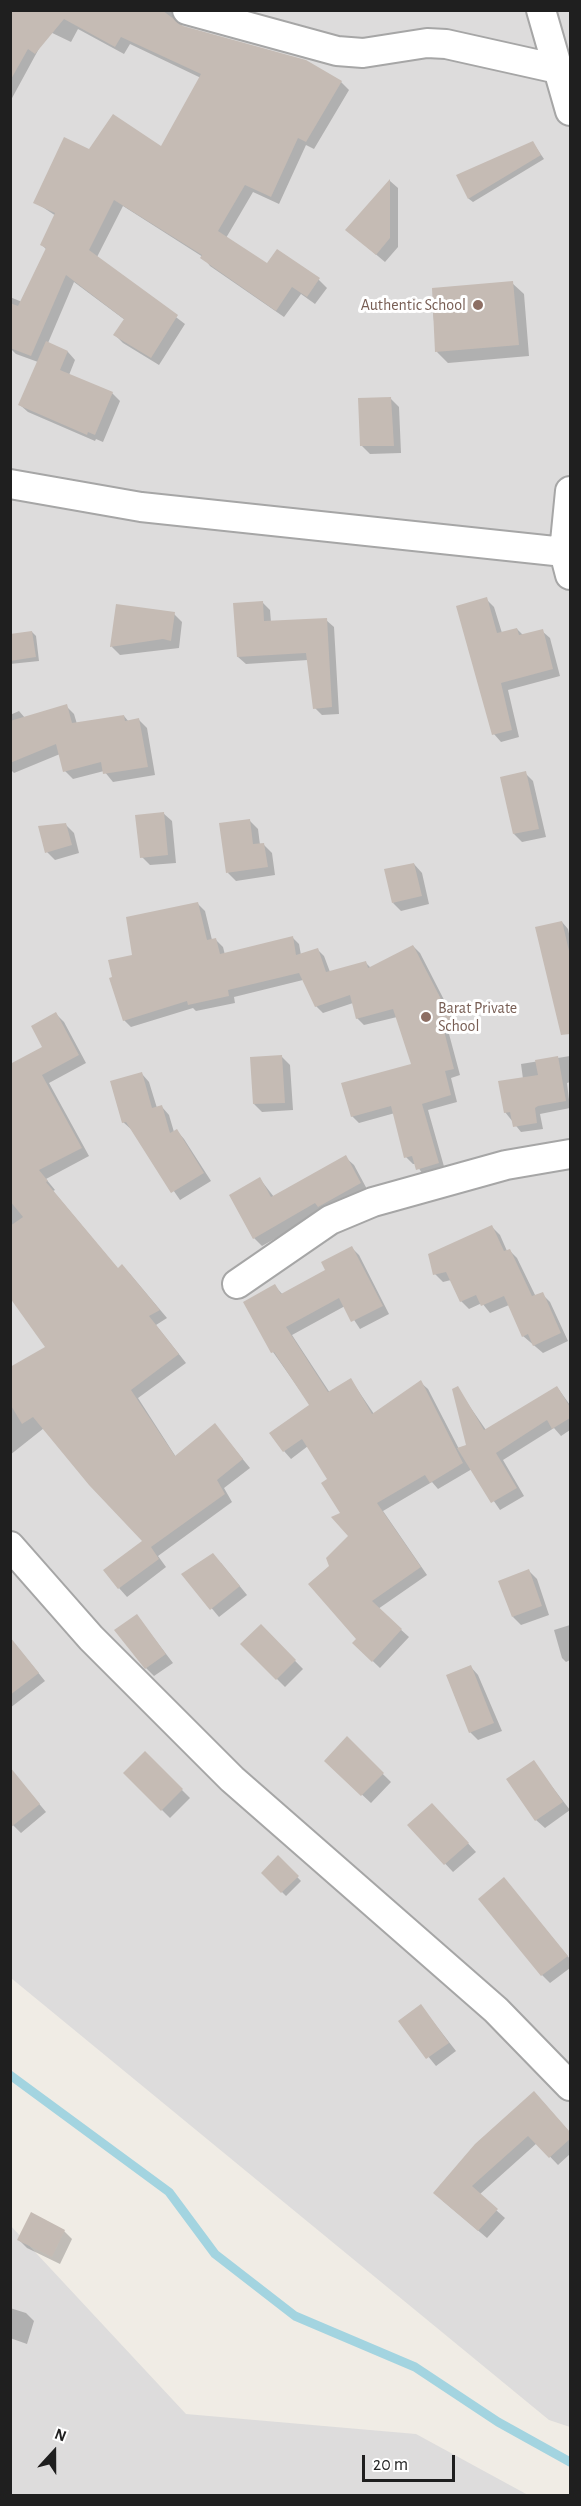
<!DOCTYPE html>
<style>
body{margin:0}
#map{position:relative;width:581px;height:2506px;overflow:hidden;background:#f0ece5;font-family:"Alegreya Sans",sans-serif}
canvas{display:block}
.frame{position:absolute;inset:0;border:12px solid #1f1f1f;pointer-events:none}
.north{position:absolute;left:24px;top:2422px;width:60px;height:60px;-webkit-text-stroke:4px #fff;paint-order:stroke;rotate:21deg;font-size:16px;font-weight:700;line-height:24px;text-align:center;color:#1f1f1f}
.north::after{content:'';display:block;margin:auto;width:21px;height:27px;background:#1f1f1f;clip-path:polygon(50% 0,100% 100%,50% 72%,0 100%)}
.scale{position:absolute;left:362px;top:2455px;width:93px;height:27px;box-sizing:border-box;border:3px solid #1f1f1f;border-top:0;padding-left:8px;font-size:18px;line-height:21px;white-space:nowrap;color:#1f1f1f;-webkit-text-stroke:4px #fff;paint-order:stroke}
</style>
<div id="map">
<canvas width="581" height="2506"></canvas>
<div class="frame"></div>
<div class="north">N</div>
<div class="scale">20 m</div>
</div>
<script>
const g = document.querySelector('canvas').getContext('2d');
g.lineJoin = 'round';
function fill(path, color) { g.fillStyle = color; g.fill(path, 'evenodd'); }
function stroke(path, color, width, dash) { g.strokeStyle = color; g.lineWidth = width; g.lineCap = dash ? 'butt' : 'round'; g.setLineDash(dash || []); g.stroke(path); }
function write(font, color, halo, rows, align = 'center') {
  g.font = font + ' "Alegreya Sans",sans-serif'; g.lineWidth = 6; g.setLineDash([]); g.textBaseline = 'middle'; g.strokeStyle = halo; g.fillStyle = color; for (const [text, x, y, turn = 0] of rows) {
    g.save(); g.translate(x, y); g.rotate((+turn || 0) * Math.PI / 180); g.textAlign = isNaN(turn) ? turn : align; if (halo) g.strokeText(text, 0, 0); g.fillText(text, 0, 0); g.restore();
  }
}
const residential = new Path2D(`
 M 10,11 L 570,11 L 570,2427 L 549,2420 L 11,1978 Z
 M 10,2225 L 186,2414 L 416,2434 L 528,2495 L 11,2495 Z`);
const shadow = new Path2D(`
 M 44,10 L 181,10 L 180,26 L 341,82 L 349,90 L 314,149 L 306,145 L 279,204 L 253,192 L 226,238 L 268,265 L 278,251 L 319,280 L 327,288 L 315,304 L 301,294 L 284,317 L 210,266 L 203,257 L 123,206 L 97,257 L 185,324 L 159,365 L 123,343 L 115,335 L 125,320 L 74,282 L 48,343 L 68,352 L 75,360 L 69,375 L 112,393 L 120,401 L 103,442 L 96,439 L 95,441 L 28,412 L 20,405 L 38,362 L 16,354 L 10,348 L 10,297 L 22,302 L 47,250 L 42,245 L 56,216 L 35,202 L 90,151 L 162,148 L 201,78 L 130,44 L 124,54 L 78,29 L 71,42 L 46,30 Z
 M 10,17 L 42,43 L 11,100 L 10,99 Z
 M 533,143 L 544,159 L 473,202 L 469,199 L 458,176 Z
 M 390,181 L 398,188 L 398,247 L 385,262 L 347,230 Z
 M 512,283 L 524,294 L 529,356 L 448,363 L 437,352 L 432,301 Z
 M 391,399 L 399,407 L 401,453 L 370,454 L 362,446 Z
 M 486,599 L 494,607 L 502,633 L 517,629 L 523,635 L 542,631 L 550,638 L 560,676 L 508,690 L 519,737 L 501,742 L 494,734 Z
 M 263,603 L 270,610 L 271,622 L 326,620 L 334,627 L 339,714 L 322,715 L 315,708 L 308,660 L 246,664 L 238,657 Z
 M 118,606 L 174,614 L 182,622 L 179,648 L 120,655 L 112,647 Z
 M 32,632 L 36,636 L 39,661 L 10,664 L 10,635 Z
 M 66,706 L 74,714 L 77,724 L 124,716 L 129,722 L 139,720 L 147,728 L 155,775 L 113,782 L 104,771 L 73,779 L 65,771 L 60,754 L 14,773 L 10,769 L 10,715 L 19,711 L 25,718 Z
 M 525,773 L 533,781 L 546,837 L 522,842 L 514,834 Z
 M 163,813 L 172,821 L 176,863 L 150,865 L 142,857 Z
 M 250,821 L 258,829 L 260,845 L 264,845 L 272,853 L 275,875 L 236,881 L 228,873 Z
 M 66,825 L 74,833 L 79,853 L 55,860 L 47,852 Z
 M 414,864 L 422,873 L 429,904 L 401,911 L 393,903 Z
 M 198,904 L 205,911 L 212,940 L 216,940 L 223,947 L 225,955 L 292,937 L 299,944 L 301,955 L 317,949 L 324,956 L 330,972 L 366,963 L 371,968 L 413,946 L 420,953 L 460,1031 L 449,1034 L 460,1075 L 451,1078 L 457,1102 L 428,1110 L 445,1170 L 424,1176 L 416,1164 L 413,1164 L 406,1157 L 395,1113 L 359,1123 L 352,1116 L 413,1065 L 397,1017 L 364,1025 L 357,1018 L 353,1003 L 323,1013 L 316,1006 L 303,980 L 234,997 L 235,1003 L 196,1011 L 193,1008 L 131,1027 L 124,1020 L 134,956 Z
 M 562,922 L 568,929 L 570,938 L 570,1000 L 560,1003 Z
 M 56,1014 L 64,1022 L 86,1063 L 49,1083 L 89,1156 L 46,1179 L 55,1190 L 53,1191 L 118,1269 L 130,1274 L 167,1318 L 156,1325 L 186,1363 L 138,1398 L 176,1457 L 215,1425 L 250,1468 L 224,1488 L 232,1502 L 158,1556 L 166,1567 L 127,1597 L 119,1588 L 144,1542 L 44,1428 L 10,1455 L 10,1369 L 47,1348 L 10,1296 L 10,1066 L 44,1048 Z
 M 570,1056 L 570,1082 L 567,1083 L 570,1108 L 540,1114 L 543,1129 L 521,1132 L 505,1112 L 523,1079 L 521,1064 Z
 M 282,1057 L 290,1065 L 293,1110 L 262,1112 L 254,1104 Z
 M 142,1074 L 149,1082 L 157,1108 L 162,1107 L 169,1115 L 174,1132 L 177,1131 L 184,1139 L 211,1181 L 180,1200 L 132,1130 L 123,1122 Z
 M 345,1157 L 354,1165 L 368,1191 L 324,1211 L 262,1246 L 254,1238 L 260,1179 L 274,1197 Z
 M 492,1227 L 500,1235 L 507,1251 L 509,1250 L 517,1258 L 536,1297 L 542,1294 L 550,1302 L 568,1341 L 543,1353 L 523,1336 L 509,1305 L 490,1313 L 482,1303 L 469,1309 L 461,1301 L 451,1280 L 443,1282 L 435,1274 Z
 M 352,1248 L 359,1255 L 389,1314 L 360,1329 L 345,1306 L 292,1335 L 330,1393 L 351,1380 L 374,1414 L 420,1382 L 428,1389 L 459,1449 L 468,1446 L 457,1388 L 486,1430 L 557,1387 L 570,1405 L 570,1430 L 561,1436 L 554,1428 L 503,1460 L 524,1496 L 500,1510 L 472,1469 L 438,1489 L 432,1482 L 383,1511 L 427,1575 L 378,1609 L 409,1637 L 380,1668 L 354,1643 L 358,1639 L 331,1567 L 350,1536 L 329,1479 L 308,1446 L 291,1459 L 284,1451 L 311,1406 L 273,1352 L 275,1286 L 283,1295 L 327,1271 Z
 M 221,1563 L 247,1595 L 219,1617 L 183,1574 Z
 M 529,1571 L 537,1579 L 549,1615 L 521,1625 L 513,1617 Z
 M 137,1616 L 173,1663 L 154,1676 L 146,1668 Z
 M 570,1625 L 570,1660 L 566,1662 L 562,1658 L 554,1630 Z
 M 261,1626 L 303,1669 L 285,1687 L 242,1644 Z
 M 10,1638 L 45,1681 L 10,1708 Z
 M 470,1666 L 478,1675 L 502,1731 L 478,1740 L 470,1732 Z
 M 347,1739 L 391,1782 L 371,1803 L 326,1761 Z
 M 145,1753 L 190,1798 L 170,1818 L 125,1773 Z
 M 533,1762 L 570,1810 L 545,1828 L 536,1820 Z
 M 10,1769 L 46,1812 L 21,1833 L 10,1822 Z
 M 440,1813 L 476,1852 L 453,1872 L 409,1825 Z
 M 278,1857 L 301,1881 L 286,1896 L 263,1873 Z
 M 504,1879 L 570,1959 L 570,1968 L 550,1983 L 542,1975 Z
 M 421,2006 L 456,2051 L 436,2066 L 400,2022 Z
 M 542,2101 L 570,2133 L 570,2154 L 558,2165 L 537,2143 L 479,2195 L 505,2218 L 487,2238 L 443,2201 Z
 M 64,2231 L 72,2239 L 60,2264 L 27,2248 L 19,2240 Z
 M 10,2308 L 26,2313 L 34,2321 L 27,2344 L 10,2338 Z`);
const stream = new Path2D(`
 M 10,2075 L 169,2192 L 215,2254 L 295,2316 L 415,2367 L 498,2422 L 570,2462`);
const building = new Path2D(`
 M 10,10 L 162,10 L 183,26 L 306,60 L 342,81 L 306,142 L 298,138 L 271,197 L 245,185 L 218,231 L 267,263 L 277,249 L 320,278 L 307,297 L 292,287 L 276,311 L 200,258 L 202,255 L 114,200 L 89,250 L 178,315 L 151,358 L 113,335 L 124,319 L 66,275 L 31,356 L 10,348 L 10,303 L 18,306 L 46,248 L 40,245 L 55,213 L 33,203 L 64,137 L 89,149 L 113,114 L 161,146 L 201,74 L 121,37 L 115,47 L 64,19 L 35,54 L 28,49 L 10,81 Z
 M 533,141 L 541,155 L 468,199 L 456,175 Z
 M 390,179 L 390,238 L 376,255 L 345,230 Z
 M 513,281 L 519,345 L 435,352 L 432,288 Z
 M 46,341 L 68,351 L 60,370 L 113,392 L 95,435 L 88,432 L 87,435 L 18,405 Z
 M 391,397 L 394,446 L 360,446 L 358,398 Z
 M 487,597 L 497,633 L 517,628 L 519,635 L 543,629 L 553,669 L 501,683 L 512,730 L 492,735 L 456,606 Z
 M 263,601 L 264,621 L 327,618 L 332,707 L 313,709 L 306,653 L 237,657 L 233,603 Z
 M 116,604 L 175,612 L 171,641 L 163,639 L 110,647 Z
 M 32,631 L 36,657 L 10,661 L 10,634 Z
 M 67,704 L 72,723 L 124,715 L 125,721 L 139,718 L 148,767 L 103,774 L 101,762 L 63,772 L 56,744 L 10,763 L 10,721 Z
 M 526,771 L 539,829 L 513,834 L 500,777 Z
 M 164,812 L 168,855 L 140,858 L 135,815 Z
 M 250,819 L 253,844 L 264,843 L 268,867 L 226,873 L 219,823 Z
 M 66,823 L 72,845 L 45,853 L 38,826 Z
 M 414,863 L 422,896 L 392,903 L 384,869 Z
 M 198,902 L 207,940 L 216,938 L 220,954 L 293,936 L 296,955 L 318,948 L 326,972 L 366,961 L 368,968 L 413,945 L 454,1024 L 443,1027 L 454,1069 L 445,1071 L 451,1095 L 422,1104 L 439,1163 L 416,1170 L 412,1156 L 404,1158 L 391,1106 L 351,1117 L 341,1083 L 411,1064 L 393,1009 L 356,1019 L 350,995 L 315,1007 L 299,973 L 228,990 L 229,996 L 188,1005 L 187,1001 L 123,1021 L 109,978 L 112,977 L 108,960 L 132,955 L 126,917 Z
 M 562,921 L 570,955 L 570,1034 L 561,1035 L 535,927 Z
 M 56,1012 L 79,1055 L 42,1075 L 82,1148 L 39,1170 L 48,1181 L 46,1182 L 118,1268 L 122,1264 L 160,1310 L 149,1316 L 179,1354 L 131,1390 L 175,1456 L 215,1423 L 243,1459 L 217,1480 L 225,1494 L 151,1547 L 159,1559 L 118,1589 L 103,1570 L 142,1541 L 89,1485 L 33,1417 L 22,1424 L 10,1404 L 10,1367 L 45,1347 L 10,1298 L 10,1226 L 23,1217 L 10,1201 L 10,1064 L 42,1047 L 31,1026 Z
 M 282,1055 L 285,1103 L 253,1104 L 250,1057 Z
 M 558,1056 L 566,1101 L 538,1106 L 535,1108 L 537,1123 L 513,1127 L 510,1112 L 504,1113 L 498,1081 L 538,1075 L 535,1060 Z
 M 142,1072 L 152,1108 L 162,1105 L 170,1133 L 177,1129 L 204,1173 L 171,1193 L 126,1122 L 122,1123 L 110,1081 Z
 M 346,1155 L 361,1183 L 318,1207 L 315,1203 L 253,1239 L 229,1195 L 260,1177 L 271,1197 Z
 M 492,1225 L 504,1251 L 510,1249 L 532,1296 L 543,1292 L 561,1333 L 533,1346 L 528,1334 L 522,1337 L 504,1296 L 481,1306 L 476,1295 L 460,1302 L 446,1272 L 433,1275 L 428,1254 Z
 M 352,1246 L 383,1306 L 351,1322 L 339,1298 L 286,1327 L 328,1392 L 351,1378 L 372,1414 L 421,1380 L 463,1463 L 430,1483 L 425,1475 L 377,1503 L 421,1567 L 372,1601 L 402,1629 L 372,1662 L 352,1643 L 356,1639 L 308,1584 L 329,1566 L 326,1558 L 348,1536 L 331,1517 L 340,1513 L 321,1483 L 327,1479 L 302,1439 L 283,1452 L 269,1433 L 309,1405 L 274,1352 L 271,1353 L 243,1302 L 275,1284 L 281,1294 L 325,1270 L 321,1262 Z
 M 458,1386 L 484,1430 L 557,1386 L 570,1407 L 570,1418 L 552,1429 L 547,1420 L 496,1453 L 517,1488 L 491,1503 L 457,1448 L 466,1445 L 452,1389 Z
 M 213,1553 L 240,1586 L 210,1610 L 181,1574 Z
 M 529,1569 L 542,1606 L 512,1617 L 498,1581 Z
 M 137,1614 L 166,1654 L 145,1669 L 114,1630 Z
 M 261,1624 L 296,1660 L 276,1680 L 240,1644 Z
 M 10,1637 L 39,1673 L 10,1695 Z
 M 471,1665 L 494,1723 L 469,1733 L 446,1675 Z
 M 347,1736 L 384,1773 L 361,1796 L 324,1761 Z
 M 145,1751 L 183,1789 L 161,1811 L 123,1773 Z
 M 534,1760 L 563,1802 L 535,1821 L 506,1779 Z
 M 10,1767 L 40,1804 L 10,1828 Z
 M 432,1803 L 469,1843 L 444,1865 L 407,1825 Z
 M 278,1855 L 299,1876 L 281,1893 L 261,1873 Z
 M 504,1877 L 568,1956 L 541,1976 L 478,1899 Z
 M 421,2004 L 449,2043 L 426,2059 L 398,2021 Z
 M 534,2091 L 570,2132 L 570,2139 L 549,2158 L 528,2136 L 472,2186 L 498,2209 L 478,2231 L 433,2193 L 475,2144 Z
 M 31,2212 L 65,2230 L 52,2257 L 17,2240 Z`);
const minor = new Path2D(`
 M 187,10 L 337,51 L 363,53 L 427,43 L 446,44 L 558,69
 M 541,10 L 570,111
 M 10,484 L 141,507 L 564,552
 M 570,491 L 564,552 L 570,575
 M 237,1284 L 330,1220 L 373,1202 L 506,1165 L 570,1154
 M 10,1546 L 91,1638 L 232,1779 L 496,2010 L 570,2086`);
const markers = [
 [478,305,6,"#8d6e63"],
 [426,1017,6,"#8d6e63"]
];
const educationNames = [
 ["Authentic School",466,305],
 ["Barat Private",438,1008,"left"],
 ["School",438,1026,"left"]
];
fill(residential, '#dddcdc');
fill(shadow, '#0003');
stroke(stream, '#a3d4e0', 9);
fill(building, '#c5bbb4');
stroke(minor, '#a6a6a6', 32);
stroke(minor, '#fff', 28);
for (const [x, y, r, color] of markers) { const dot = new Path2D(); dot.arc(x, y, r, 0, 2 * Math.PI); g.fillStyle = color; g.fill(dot); stroke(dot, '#fff', 2); }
write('16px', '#785e54', '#fff', educationNames, 'right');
</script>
